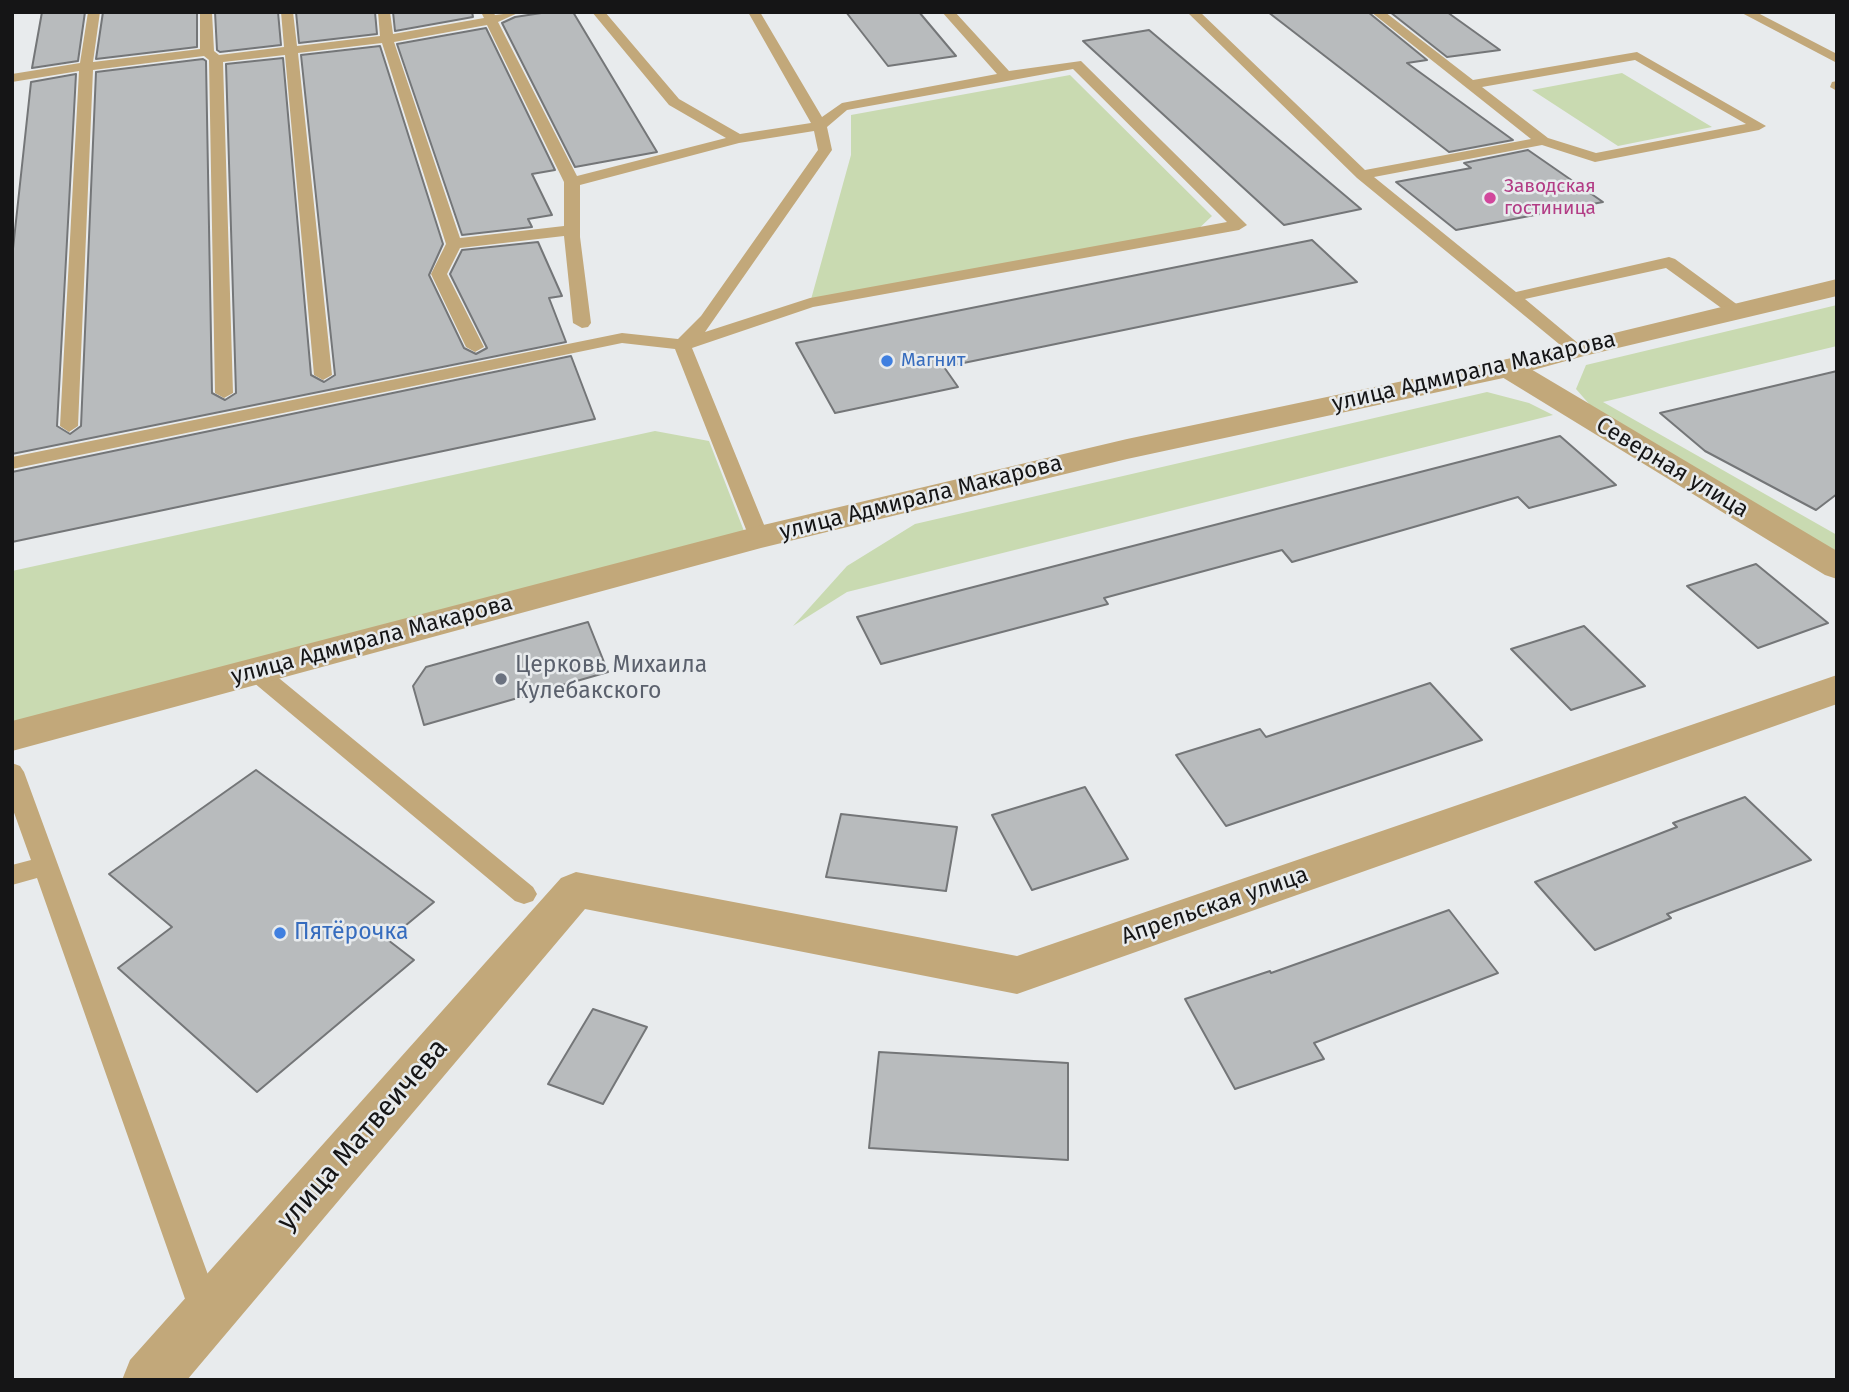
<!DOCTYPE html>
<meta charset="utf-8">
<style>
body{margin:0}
#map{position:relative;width:1849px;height:1392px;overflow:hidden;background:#e8ebed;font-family:"Fira Sans",sans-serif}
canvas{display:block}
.frame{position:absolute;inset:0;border:14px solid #151516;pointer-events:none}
</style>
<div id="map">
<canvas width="1849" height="1392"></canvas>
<div class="frame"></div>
</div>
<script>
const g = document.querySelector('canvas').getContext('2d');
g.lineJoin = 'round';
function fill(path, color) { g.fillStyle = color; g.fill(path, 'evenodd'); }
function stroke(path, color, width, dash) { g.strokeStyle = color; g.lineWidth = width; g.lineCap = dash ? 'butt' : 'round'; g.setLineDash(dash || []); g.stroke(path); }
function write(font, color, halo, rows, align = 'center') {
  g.font = font + ' "Fira Sans",sans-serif'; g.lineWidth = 5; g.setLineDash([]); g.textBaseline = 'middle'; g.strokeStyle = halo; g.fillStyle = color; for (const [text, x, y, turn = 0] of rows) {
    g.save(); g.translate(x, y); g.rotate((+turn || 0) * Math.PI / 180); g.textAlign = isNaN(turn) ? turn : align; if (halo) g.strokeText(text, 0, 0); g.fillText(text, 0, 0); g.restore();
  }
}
const green = new Path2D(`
 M 1622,73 L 1712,127 L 1618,146 L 1532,90 Z
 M 1070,75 L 1212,216 L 1193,234 L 810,303 L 851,155 L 851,115 Z
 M 1837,305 L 1837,346 L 1603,402 L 1837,535 L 1837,553 L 1590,405 L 1576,389 L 1586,365 Z
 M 1487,392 L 1529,403 L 1553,415 L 847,592 L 793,626 L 847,566 L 915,524 Z
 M 655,431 L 709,441 L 744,531 L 12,722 L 12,571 Z`);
const building = new Path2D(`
 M 42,12 L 85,12 L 78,61 L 32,68 Z
 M 103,12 L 197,12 L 197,47 L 96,59 Z
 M 215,12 L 278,12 L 281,45 L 220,52 L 217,50 Z
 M 296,12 L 375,12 L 377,34 L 299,43 Z
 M 393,12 L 472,12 L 473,17 L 395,31 Z
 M 548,12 L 573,12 L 657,152 L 575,167 L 502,23 L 515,17 Z
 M 846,12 L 919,12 L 956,56 L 888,66 Z
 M 1268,12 L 1368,12 L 1427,60 L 1407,63 L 1513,140 L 1449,152 Z
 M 1390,12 L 1447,12 L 1500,50 L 1447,57 Z
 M 486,28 L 555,170 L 532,174 L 552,215 L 528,219 L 532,227 L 462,235 L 397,44 Z
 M 1149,30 L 1361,209 L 1284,225 L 1083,41 Z
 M 380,46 L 443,244 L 429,275 L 464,348 L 476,354 L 487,348 L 450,274 L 462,250 L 538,242 L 562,296 L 549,298 L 566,342 L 12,454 L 12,258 L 31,82 L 76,74 L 57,426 L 70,434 L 81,426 L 96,72 L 203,59 L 206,61 L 212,393 L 225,400 L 236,393 L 226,64 L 283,58 L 311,375 L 324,382 L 335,375 L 301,55 Z
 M 1528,150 L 1603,202 L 1456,230 L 1396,182 L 1471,168 L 1464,163 Z
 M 1312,240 L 1357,282 L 944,367 L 958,387 L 835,413 L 796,343 Z
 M 571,356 L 595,419 L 12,542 L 12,472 Z
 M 1837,371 L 1837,494 L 1816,510 L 1705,451 L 1660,413 Z
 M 1560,436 L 1616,485 L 1529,508 L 1518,497 L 1292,562 L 1282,550 L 1104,598 L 1108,604 L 881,664 L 857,617 Z
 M 1756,564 L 1828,623 L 1758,648 L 1687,586 Z
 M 588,622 L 608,672 L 424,725 L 413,686 L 426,667 Z
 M 1584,626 L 1645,686 L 1571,710 L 1511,649 Z
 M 1430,683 L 1482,740 L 1226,826 L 1176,755 L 1260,729 L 1266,737 Z
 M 256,770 L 434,902 L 388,940 L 414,960 L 257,1092 L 118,968 L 172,927 L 109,874 Z
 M 1085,787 L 1128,859 L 1032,890 L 992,815 Z
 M 1745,797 L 1811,860 L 1667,914 L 1671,918 L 1595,950 L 1535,882 L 1677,827 L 1673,823 Z
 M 841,814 L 957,827 L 946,891 L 826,877 Z
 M 1449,910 L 1498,973 L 1314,1043 L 1324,1059 L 1235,1089 L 1185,999 L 1270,971 L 1271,973 Z
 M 593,1009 L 647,1027 L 603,1104 L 548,1084 Z
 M 879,1052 L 1068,1063 L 1068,1160 L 869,1148 Z`);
const service = new Path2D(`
 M 88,12 L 100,12 L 93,62 L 200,49 L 200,12 L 212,12 L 214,51 L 219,55 L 284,47 L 281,12 L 293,12 L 297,46 L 380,36 L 378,12 L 390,12 L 393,34 L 484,18 L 481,12 L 493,12 L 495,15 L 520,12 L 498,22 L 577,176 L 726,138 L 669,105 L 592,12 L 605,12 L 679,99 L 740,134 L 811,123 L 748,12 L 760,12 L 822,117 L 842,103 L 997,74 L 942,12 L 955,12 L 1009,71 L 1081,61 L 1247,225 L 1239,230 L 813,307 L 692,348 L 769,537 L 766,542 L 752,542 L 749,537 L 675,349 L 622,343 L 12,469 L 12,457 L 622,333 L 678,339 L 701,316 L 818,150 L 814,131 L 739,143 L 580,185 L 580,237 L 591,323 L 588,327 L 582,328 L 573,323 L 564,236 L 460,248 L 447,274 L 484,347 L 475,352 L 466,347 L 431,274 L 446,244 L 382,43 L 298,53 L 332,375 L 323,380 L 314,375 L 285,55 L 223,62 L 233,393 L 224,398 L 215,393 L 209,60 L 204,56 L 93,70 L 78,426 L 69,432 L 60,426 L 79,71 L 12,82 L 12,74 L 80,63 ZM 487,25 L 564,182 L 564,226 L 460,238 L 394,42 ZM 1073,69 L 1227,222 L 810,298 L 705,332 L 832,150 L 827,127 L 847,110 Z
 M 1187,12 L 1200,12 L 1365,170 L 1531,139 L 1371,12 L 1385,12 L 1473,80 L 1637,52 L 1766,126 L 1759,130 L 1595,162 L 1542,145 L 1374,177 L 1516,292 L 1669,257 L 1675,259 L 1746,311 L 1737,316 L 1731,315 L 1666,268 L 1525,299 L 1585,349 L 1582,353 L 1570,353 L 1357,178 ZM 1635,60 L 1746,124 L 1596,153 L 1548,138 L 1482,87 Z
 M 1740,12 L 1756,12 L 1837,54 L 1837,63 Z
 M 1837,81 L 1837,91 L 1830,87 L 1832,82 Z
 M 255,663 L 263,665 L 533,887 L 537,894 L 533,901 L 524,904 L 515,901 L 247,677 L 244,671 L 247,665 Z
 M 12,763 L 20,766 L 24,772 L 222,1313 L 217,1324 L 206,1329 L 195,1324 L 190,1313 L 37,878 L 12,885 L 12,865 L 31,860 L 12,807 Z`);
const minor = new Path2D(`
 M 1508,359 L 1519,362 L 1837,551 L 1837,579 L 1825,575 L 1497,374 L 1493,368 L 1497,362 Z
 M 1837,675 L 1837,704 L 1017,994 L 585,909 L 187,1380 L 122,1380 L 130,1360 L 561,878 L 576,872 L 1017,956 Z`);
const tertiary = new Path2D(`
 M 1837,279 L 1837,296 L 1584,356 L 1508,377 L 1127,459 L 761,548 L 12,751 L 12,721 L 759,526 L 1127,439 L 1503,360 Z`);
const markers = [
 [1490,198,7,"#d1479c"],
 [887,361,7,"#3f7fe0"],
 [501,679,7,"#6b7280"],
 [280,933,7,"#3f7fe0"]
];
const farHotelnames = [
 ["Заводская",1504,187],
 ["гостиница",1504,209]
];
const farShopnames = [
 ["Магнит",901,361]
];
const streetNames = [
 ["улица Адмирала Макарова",1474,372,-13],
 ["Северная улица",1672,468,31],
 ["улица Адмирала Макарова",921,498,-14],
 ["улица Адмирала Макарова",372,640,-15],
 ["Апрельская улица",1215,906,-19]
];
const worshipNames = [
 ["Церковь Михаила",515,666],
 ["Кулебакского",515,692]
];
const shopNames = [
 ["Пятёрочка",294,933]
];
const nearStreetnames = [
 ["улица Матвеичева",363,1135,-49]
];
fill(green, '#c9dab1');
fill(building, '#b8bbbd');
stroke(building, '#747678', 2);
fill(service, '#c2a87a');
fill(minor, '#c2a87a');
fill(tertiary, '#c2a87a');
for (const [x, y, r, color] of markers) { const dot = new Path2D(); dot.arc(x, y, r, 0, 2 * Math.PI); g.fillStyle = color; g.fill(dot); stroke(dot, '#e8ebed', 2.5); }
write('19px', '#b23c85', '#e8ebed', farHotelnames, 'left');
write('19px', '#366cbe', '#e8ebed', farShopnames, 'left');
write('23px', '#151516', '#e8ebed', streetNames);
write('23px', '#5b616d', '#e8ebed', worshipNames, 'left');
write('23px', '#366cbe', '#e8ebed', shopNames, 'left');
write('28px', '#151516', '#e8ebed', nearStreetnames);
</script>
